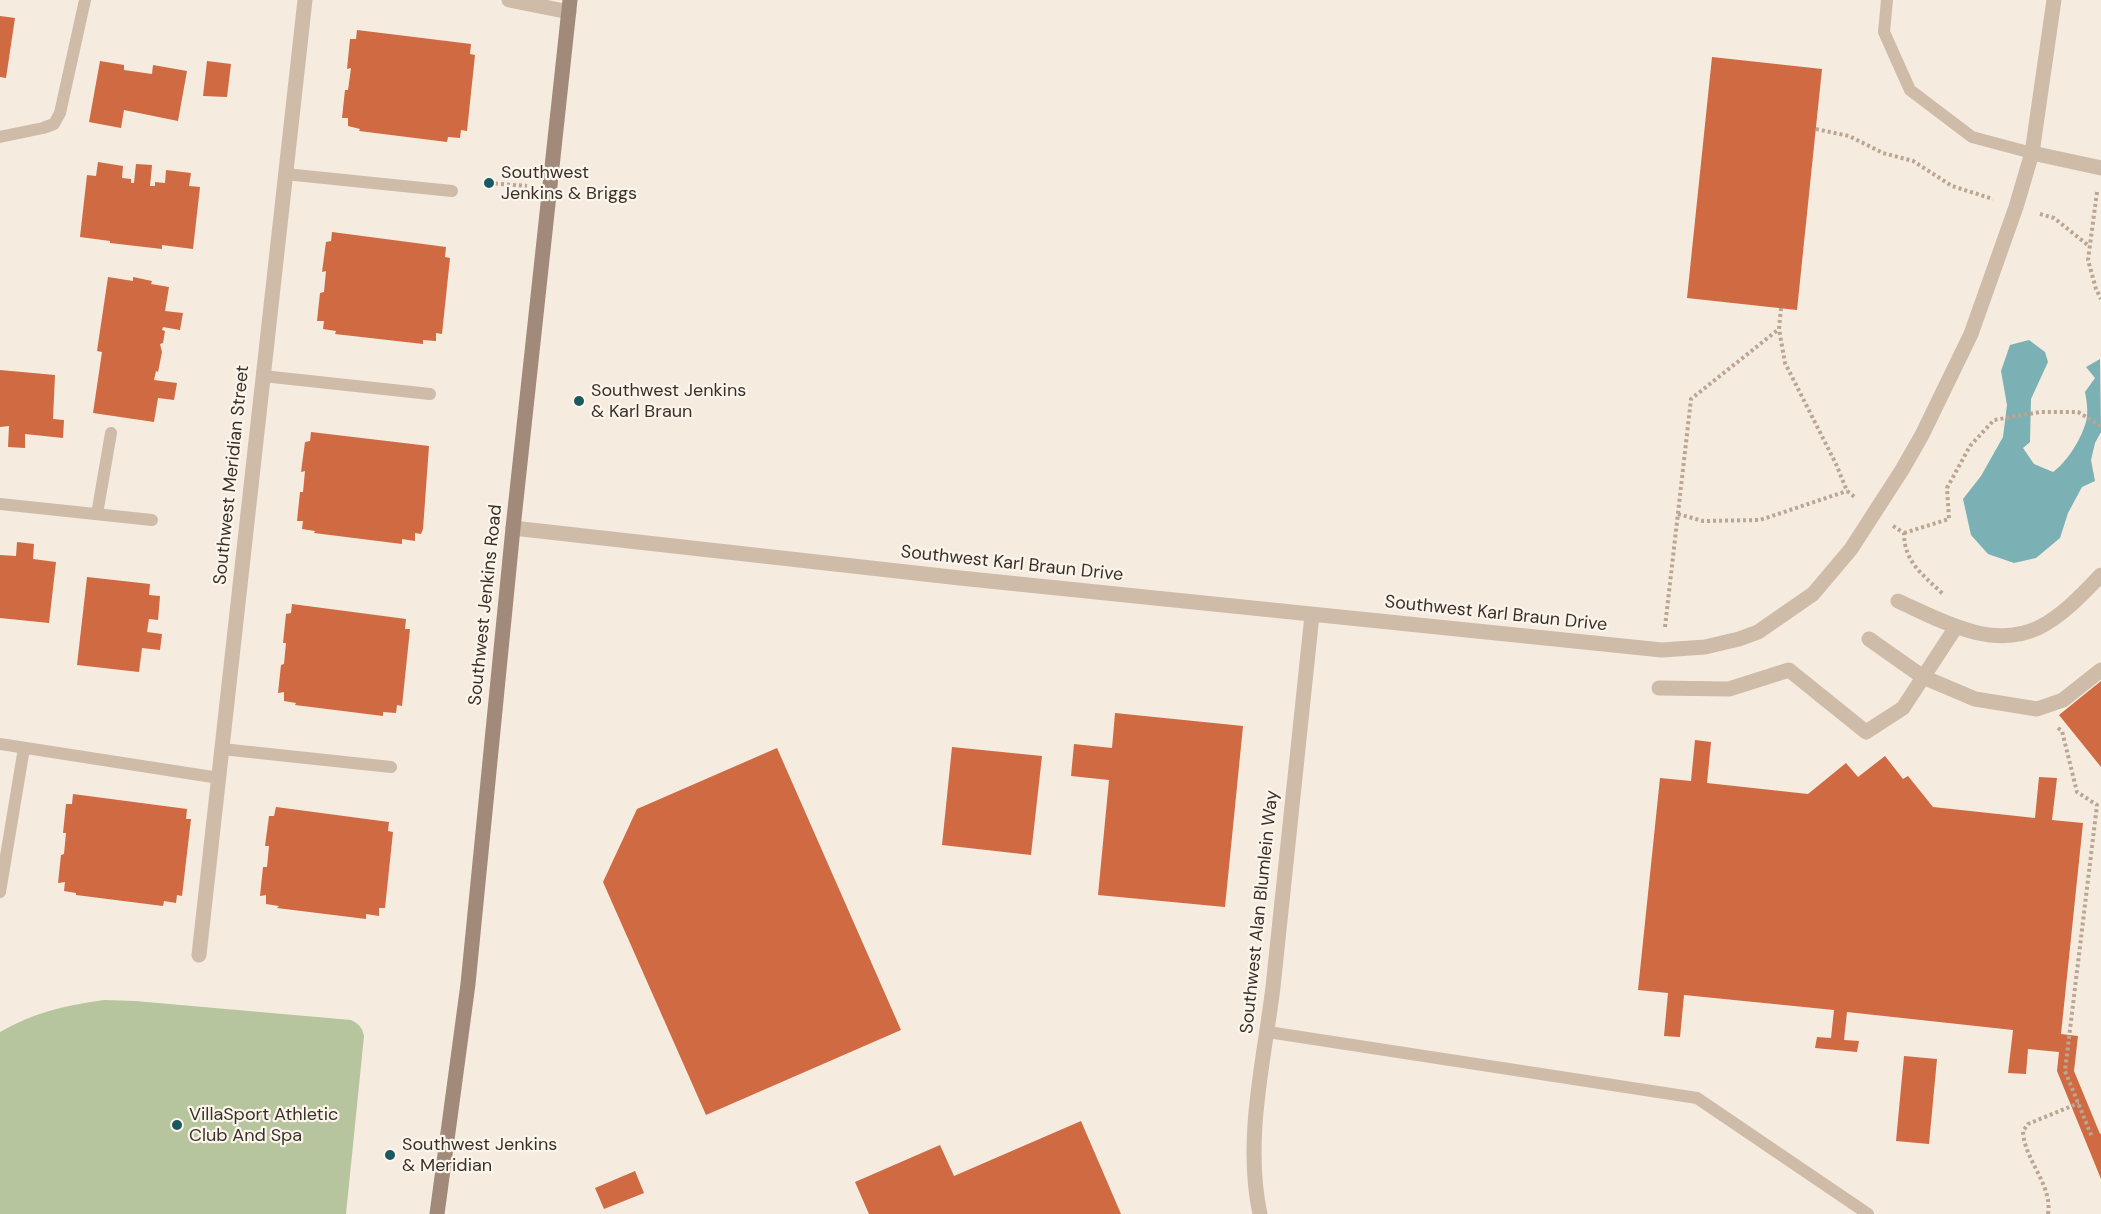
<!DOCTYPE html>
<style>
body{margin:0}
canvas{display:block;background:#f5ebdf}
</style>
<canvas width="2101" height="1214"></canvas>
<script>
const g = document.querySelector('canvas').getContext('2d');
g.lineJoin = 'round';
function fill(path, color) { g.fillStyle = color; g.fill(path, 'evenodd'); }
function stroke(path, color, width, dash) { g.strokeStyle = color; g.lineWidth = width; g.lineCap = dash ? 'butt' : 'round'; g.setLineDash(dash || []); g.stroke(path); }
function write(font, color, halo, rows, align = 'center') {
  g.font = font + ' "DM Sans",sans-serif'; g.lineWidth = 4.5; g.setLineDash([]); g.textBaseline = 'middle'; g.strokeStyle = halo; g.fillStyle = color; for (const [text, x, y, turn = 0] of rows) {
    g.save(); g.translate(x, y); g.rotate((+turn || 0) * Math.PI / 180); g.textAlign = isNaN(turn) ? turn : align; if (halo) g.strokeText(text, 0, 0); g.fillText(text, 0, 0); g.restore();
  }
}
const green = new Path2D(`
 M 104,1000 L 135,1001 L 351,1020 C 359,1024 362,1027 364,1036 L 346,1214 L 0,1214 L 0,1032 C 32,1013 67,1005 104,1000 Z`);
const water = new Path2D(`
 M 2029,340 L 2045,352 L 2048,362 L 2031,399 L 2030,442 L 2023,448 L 2034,464 L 2053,472 C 2066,463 2080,441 2085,425 C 2089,415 2087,403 2085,392 L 2095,378 L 2086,367 L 2100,359 L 2101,432 L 2095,443 L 2091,460 L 2095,481 L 2082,487 L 2068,513 L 2060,538 L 2036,558 L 2014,563 L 1988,554 L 1971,535 L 1963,499 L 1981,476 L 2003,437 L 2007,405 L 2001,371 L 2010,345 Z`);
const building = new Path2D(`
 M 0,16 L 15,18 L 6,78 L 0,77 Z
 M 357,30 L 471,44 L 470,54 L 475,55 L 467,131 L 461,130 L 460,138 L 448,137 L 447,142 L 359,131 L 360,129 L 348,126 L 348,118 L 342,118 L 345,90 L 348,90 L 351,68 L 347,69 L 350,39 L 356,39 Z
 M 1712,57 L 1822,69 L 1797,310 L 1687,298 Z
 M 100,61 L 124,65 L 124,70 L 152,74 L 153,65 L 187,71 L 178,121 L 124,110 L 121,128 L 89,122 Z
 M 207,61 L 231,64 L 227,97 L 203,96 Z
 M 98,162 L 123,166 L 122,178 L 131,179 L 131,183 L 134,183 L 136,164 L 152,165 L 150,186 L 155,186 L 155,182 L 165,183 L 166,170 L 191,173 L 189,186 L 200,187 L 193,249 L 162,245 L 162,249 L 110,243 L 110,241 L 80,237 L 87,175 L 96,176 Z
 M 332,232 L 446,247 L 445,257 L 450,258 L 442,334 L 436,333 L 436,341 L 423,340 L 423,344 L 335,334 L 336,331 L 323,329 L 324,321 L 317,321 L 320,293 L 324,292 L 326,271 L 322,272 L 326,242 L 331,241 Z
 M 108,277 L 133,281 L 133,277 L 152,281 L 151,284 L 169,287 L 165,311 L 183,313 L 180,330 L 163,327 L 162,330 L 165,331 L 163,343 L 160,344 L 162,352 L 158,372 L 156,371 L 154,380 L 177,383 L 174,400 L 158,398 L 154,422 L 93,413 L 102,352 L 97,351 Z
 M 0,370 L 55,375 L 53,419 L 64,420 L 63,438 L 25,434 L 25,448 L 8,447 L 9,426 L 0,427 Z
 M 311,432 L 429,446 L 423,529 L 421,534 L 415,533 L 415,541 L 402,539 L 402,544 L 314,533 L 315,531 L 302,529 L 303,521 L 297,521 L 300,492 L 303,492 L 305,471 L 301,472 L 305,442 L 310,441 Z
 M 17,542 L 34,544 L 33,559 L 56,562 L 49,623 L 0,618 L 0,555 L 16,556 Z
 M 87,577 L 150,584 L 149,595 L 160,596 L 158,620 L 149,619 L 147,632 L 162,634 L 160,650 L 142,648 L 139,672 L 77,665 Z
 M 292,604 L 406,619 L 405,629 L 410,629 L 402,706 L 397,705 L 396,713 L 383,712 L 383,716 L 295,705 L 296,703 L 284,701 L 284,692 L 278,693 L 281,665 L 284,664 L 286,643 L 283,643 L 286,614 L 291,613 Z
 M 2101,681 L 2101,767 L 2059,715 Z
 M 1115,713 L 1243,726 L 1225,907 L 1098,895 L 1109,780 L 1071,776 L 1074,744 L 1112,748 Z
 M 1695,740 L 1711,742 L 1707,783 L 1808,794 L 1846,763 L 1858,777 L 1885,756 L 1903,779 L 1908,776 L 1933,807 L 2035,818 L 2039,777 L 2057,778 L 2052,820 L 2083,823 L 2061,1034 L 2078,1036 L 2074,1071 L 2100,1134 L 2101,1133 L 2101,1179 L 2057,1071 L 2059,1052 L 2028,1049 L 2026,1074 L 2008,1073 L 2013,1030 L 1847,1012 L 1844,1040 L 1859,1041 L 1857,1052 L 1815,1048 L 1817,1037 L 1831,1038 L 1834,1010 L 1684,995 L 1680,1037 L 1664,1036 L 1668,993 L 1638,990 L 1660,778 L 1691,781 Z
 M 952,747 L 1042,756 L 1031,855 L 942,845 Z
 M 777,748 L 901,1030 L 706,1115 L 603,882 L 637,809 Z
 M 73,794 L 187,809 L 186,819 L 191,819 L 182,896 L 177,895 L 176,903 L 164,901 L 163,906 L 76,895 L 76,893 L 64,891 L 65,882 L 58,883 L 61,855 L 64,854 L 66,833 L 63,833 L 66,804 L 72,804 Z
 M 276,807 L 389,822 L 388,831 L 393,832 L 385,908 L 379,908 L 379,916 L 366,914 L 366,919 L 277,908 L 279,906 L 266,904 L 266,895 L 260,896 L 263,867 L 267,867 L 269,846 L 265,846 L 269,816 L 274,816 Z
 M 1904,1056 L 1937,1059 L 1929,1144 L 1896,1141 Z
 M 1081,1121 L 1121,1214 L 869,1214 L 855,1182 L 940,1145 L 954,1176 Z
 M 635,1171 L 644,1193 L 604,1209 L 595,1188 Z`);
const path = new Path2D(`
 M 1816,129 L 1849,136 L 1883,153 L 1913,161 L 1952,186 L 1993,199
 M 489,183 L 527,186
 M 2097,192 L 2088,260 L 2096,289 L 2101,299
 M 2040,214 L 2054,218 L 2089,246
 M 1781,308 L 1779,329 L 1785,363 L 1836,464 L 1847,491 L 1856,498
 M 1678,514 L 1703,521 L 1760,520 L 1847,491
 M 1893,526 L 1904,533 C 1904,562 1923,575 1943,594
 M 1904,533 L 1949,519 L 1947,488 L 1970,446 L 1994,420 L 2040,412 L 2078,412 L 2101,426
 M 1665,627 L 1691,399 L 1779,329
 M 2058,728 L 2062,731 L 2077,792 L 2097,805 L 2065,1071 L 2092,1137
 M 2048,1214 C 2053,1185 2024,1160 2023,1131 L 2028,1124 L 2079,1103`);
const lane = new Path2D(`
 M 1887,0 L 1884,32 L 1910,90 L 1972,137 L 2032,153
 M 0,137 L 43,128 L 54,124 L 60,113 L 85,0
 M 285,174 L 452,191
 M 263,376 L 430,394
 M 0,504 L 152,520
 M 97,514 L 111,433
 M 0,744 L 219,778
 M 222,749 L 391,767
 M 0,892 L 24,748
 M 1268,1032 L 1697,1098 L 1868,1214`);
const street = new Path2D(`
 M 509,0 L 569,12
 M 2032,153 L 2101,168
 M 513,528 L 960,578 L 1662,650 L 1705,647 L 1739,639 L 1758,632 L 1813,594 L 1851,549 L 1902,470 L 1922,435 L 1971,334 L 2016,207 L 2032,153 L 2054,0
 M 1898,601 C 1940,620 1991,650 2038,628 C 2061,617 2083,594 2101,575
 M 1869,639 L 1923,677 L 1975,699 L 2037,709 L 2063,700 L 2101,670
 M 1659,688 L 1729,689 L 1789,670 L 1866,732 L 1903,708 L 1956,627
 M 199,955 L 305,0
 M 1260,1214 C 1244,1140 1264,1061 1273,987 C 1286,863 1299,739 1312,615`);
const secondary = new Path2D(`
 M 437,1214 L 468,984 L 513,528 L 570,0`);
const markers = [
 [489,183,6,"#1b5960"],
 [579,401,6,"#1b5960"],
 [177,1125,6,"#1b5960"],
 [390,1155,6,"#1b5960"]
];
const poiNames = [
 ["Southwest",501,173],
 ["Jenkins & Briggs",501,194],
 ["Southwest Jenkins",591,391],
 ["& Karl Braun",591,412],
 ["VillaSport Athletic",189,1115],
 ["Club And Spa",189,1136],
 ["Southwest Jenkins",402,1145],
 ["& Meridian",402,1166]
];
const streetNames = [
 ["Southwest Meridian Street",232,475,-84],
 ["Southwest Karl Braun Drive",1012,564,6],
 ["Southwest Jenkins Road",486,605,-84],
 ["Southwest Karl Braun Drive",1496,614,6],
 ["Southwest Alan Blumlein Way",1260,912,-84]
];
fill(green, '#b6c59d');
fill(water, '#7bb0b4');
fill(building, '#cf6a42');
stroke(path, '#baa693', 4, [3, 3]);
stroke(lane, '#cebca9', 12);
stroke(street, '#cebca9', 15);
stroke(secondary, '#a28a7a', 15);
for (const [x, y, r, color] of markers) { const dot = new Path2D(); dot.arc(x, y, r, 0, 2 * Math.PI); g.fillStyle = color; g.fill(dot); stroke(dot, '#fbf5ec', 2); }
write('18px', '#3b3029', '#fbf5ec', poiNames, 'left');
write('18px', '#3b3029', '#fbf5ec', streetNames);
</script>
